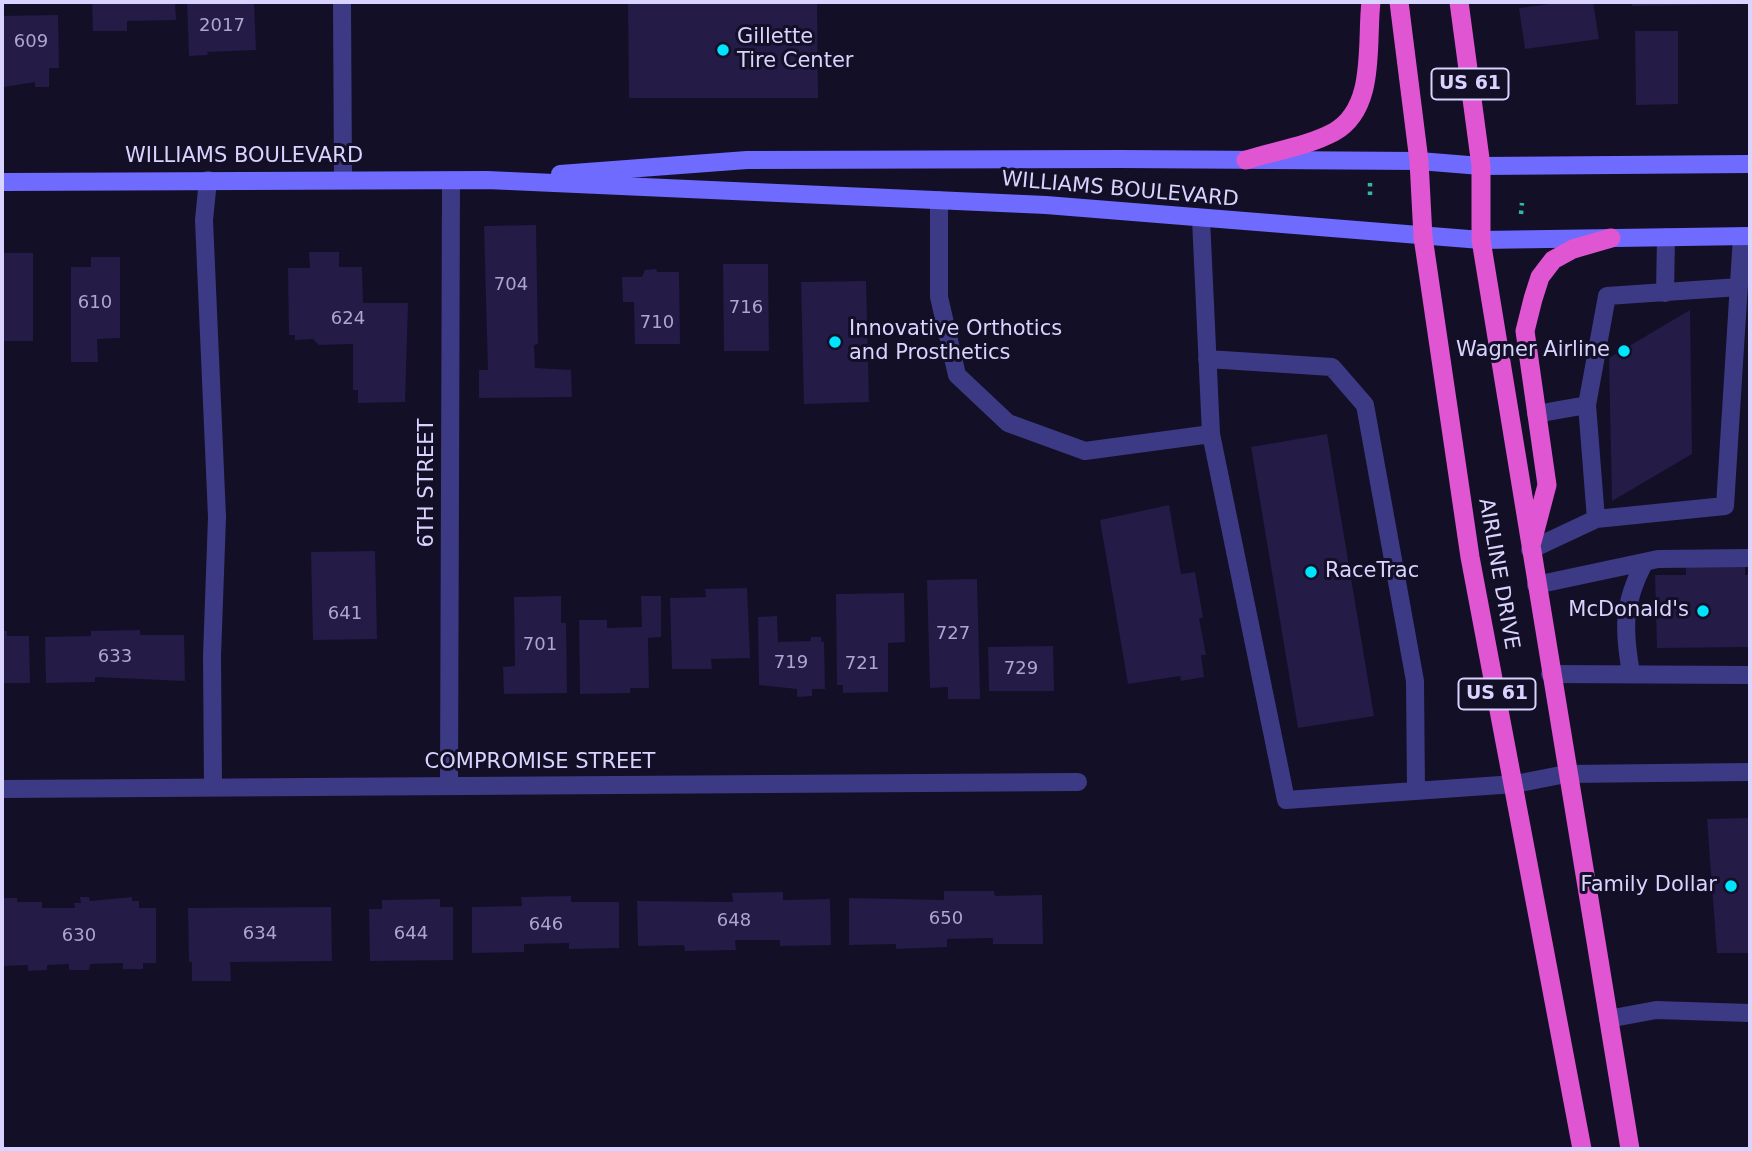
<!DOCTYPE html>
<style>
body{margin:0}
#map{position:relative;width:1752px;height:1151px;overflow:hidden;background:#130f26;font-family:"DejaVu Sans",sans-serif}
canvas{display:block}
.frame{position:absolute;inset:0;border:4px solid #d9d4ff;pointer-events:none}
</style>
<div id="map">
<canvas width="1752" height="1151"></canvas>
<div class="frame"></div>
</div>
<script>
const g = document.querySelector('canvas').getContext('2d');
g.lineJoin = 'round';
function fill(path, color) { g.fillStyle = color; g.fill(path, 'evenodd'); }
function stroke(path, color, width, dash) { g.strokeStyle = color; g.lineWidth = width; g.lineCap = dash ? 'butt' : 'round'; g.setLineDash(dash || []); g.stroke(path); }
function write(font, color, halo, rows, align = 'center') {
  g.font = font + ' "DejaVu Sans",sans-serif'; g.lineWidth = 6; g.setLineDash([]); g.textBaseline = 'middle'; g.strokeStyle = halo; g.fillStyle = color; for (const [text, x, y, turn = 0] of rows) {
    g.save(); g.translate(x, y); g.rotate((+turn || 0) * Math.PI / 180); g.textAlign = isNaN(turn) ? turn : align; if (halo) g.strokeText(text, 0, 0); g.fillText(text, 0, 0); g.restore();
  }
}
const building = new Path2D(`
 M 92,2 L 175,2 L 176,20 L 127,21 L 127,31 L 93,31 Z
 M 187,2 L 254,2 L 256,50 L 207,52 L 208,55 L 189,56 Z
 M 628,2 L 817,2 L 818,98 L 629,98 Z
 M 1565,2 L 1593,2 L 1599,39 L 1525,49 L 1519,8 Z
 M 1632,2 L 1742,2 L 1742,4 L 1632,6 Z
 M 58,15 L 59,68 L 49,68 L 49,87 L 35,87 L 35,82 L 4,87 L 2,16 Z
 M 1635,31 L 1678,31 L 1678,104 L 1636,105 Z
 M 536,225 L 538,344 L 534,345 L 535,368 L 571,370 L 572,397 L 479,398 L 479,370 L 488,370 L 484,226 Z
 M 309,252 L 339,252 L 339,267 L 362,267 L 363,303 L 408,303 L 405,402 L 358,403 L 358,390 L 353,390 L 353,344 L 319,345 L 313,339 L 295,340 L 295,335 L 289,335 L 288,268 L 310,268 Z
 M 2,253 L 33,253 L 33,341 L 2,341 Z
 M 91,257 L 120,257 L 120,338 L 97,339 L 98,362 L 71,362 L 71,267 L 91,267 Z
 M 723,264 L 768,264 L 769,351 L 724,351 Z
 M 656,269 L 657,272 L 679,272 L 680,344 L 635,344 L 634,302 L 623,302 L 622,277 L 642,277 L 645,270 Z
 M 866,281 L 869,402 L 804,404 L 801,282 Z
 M 1690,310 L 1692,454 L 1612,501 L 1609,358 Z
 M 1327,434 L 1374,716 L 1298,728 L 1251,447 Z
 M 1169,505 L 1181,574 L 1195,572 L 1203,618 L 1199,618 L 1206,655 L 1201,655 L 1204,677 L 1181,681 L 1180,676 L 1128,684 L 1100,520 Z
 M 375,551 L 377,639 L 313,640 L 311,552 Z
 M 1745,566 L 1745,575 L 1750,575 L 1750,647 L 1657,648 L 1655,575 L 1686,575 L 1686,567 Z
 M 977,579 L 980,699 L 948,699 L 948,687 L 930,688 L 927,580 Z
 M 747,588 L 750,658 L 711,659 L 712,669 L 672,669 L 670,598 L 706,597 L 705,589 Z
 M 904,593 L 905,642 L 888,643 L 888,692 L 843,693 L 843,685 L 837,685 L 836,594 Z
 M 561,596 L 561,623 L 566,623 L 567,693 L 504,694 L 503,667 L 515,666 L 514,597 Z
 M 641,596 L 661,596 L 661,637 L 648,638 L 649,688 L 630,688 L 630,693 L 580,694 L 579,620 L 607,620 L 607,628 L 642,627 Z
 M 777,616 L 778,642 L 811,641 L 811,637 L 821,637 L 821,642 L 824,642 L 825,689 L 812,689 L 812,696 L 797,697 L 797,689 L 759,685 L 758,617 Z
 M 140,630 L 140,635 L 184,635 L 185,681 L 95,677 L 95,682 L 46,683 L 45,637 L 91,636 L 91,631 Z
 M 2,631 L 7,631 L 7,636 L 29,636 L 30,683 L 4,683 Z
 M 1053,646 L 1054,691 L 989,691 L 988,647 Z
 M 1750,818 L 1750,953 L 1717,953 L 1707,819 Z
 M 944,891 L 994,891 L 995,896 L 1042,895 L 1043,944 L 993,944 L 993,938 L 947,939 L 947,947 L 896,949 L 896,944 L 849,945 L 849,898 L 944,900 Z
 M 783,892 L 783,900 L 830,899 L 831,945 L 780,946 L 780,940 L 735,940 L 736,950 L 685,951 L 684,945 L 638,946 L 637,901 L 733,902 L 732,893 Z
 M 571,896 L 571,902 L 619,902 L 619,948 L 569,949 L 569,943 L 524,944 L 524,952 L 472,953 L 472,907 L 522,906 L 521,897 Z
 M 80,897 L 89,897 L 90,901 L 132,897 L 132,901 L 139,901 L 139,908 L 156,908 L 156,963 L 143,963 L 143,969 L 123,969 L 123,963 L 90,964 L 89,970 L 69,970 L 69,964 L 47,965 L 47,970 L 28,971 L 28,965 L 2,966 L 3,898 L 17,898 L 17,902 L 42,902 L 42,908 L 75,908 L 74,903 L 81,903 Z
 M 440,899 L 440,907 L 453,907 L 453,960 L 370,961 L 369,909 L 382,909 L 382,900 Z
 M 331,907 L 332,961 L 230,962 L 231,981 L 192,981 L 192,962 L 189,962 L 188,908 Z`);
const path = new Path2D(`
 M 1370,183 L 1370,197
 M 1521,214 L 1522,203`);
const service = new Path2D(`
 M 208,180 L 204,220 L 217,517 L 212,656 L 213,787
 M 939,200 L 939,297 L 957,375 L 1008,423 L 1085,451 L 1211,434 L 1286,800 L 1515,784
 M 1201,219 L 1211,434
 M 1665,293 L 1666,237
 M 1207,359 L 1332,367 L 1365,405 L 1415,681 L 1416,791
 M 1587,405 L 1607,296 L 1739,287
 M 1596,519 L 1725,506 L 1742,236
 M 1530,550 L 1596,519 L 1587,405 L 1536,414
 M 1536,585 L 1658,559 L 1750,558
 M 1631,673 C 1623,628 1623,604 1644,563
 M 1550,674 L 1750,675
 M 1608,1019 L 1656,1010 L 1750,1013`);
const minor = new Path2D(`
 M 342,2 L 343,178
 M 1515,784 L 1566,774 L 1750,772
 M 449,786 L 451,180
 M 2,789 L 1078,782`);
const secondary = new Path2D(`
 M 560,174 L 747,160 L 1120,159 L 1419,161 L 1481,166 L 1750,164
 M 2,182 L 487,180 L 1046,205 L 1481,240 L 1750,236`);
const trunk = new Path2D(`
 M 1399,2 L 1419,161 L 1423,237 L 1470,557 L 1582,1149
 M 1459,2 L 1481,166 L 1481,240 L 1630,1149
 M 1246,160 C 1274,151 1308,146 1334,132 C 1377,108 1366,42 1371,2
 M 1532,542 L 1547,485 L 1525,331 L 1533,299 L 1540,277 L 1553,260 L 1573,249 L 1611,238`);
const markers = [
 [723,50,7,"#00e5ff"],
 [835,342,7,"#00e5ff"],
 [1624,351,7,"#00e5ff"],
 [1311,572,7,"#00e5ff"],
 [1703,611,7,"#00e5ff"],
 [1731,886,7,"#00e5ff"]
];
const numberNames = [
 ["2017",222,26],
 ["609",31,42],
 ["704",511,285],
 ["610",95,303],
 ["716",746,308],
 ["624",348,319],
 ["710",657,323],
 ["641",345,614],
 ["727",953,634],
 ["701",540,645],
 ["633",115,657],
 ["719",791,663],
 ["721",862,664],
 ["729",1021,669],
 ["650",946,919],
 ["648",734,921],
 ["646",546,925],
 ["634",260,934],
 ["644",411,934],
 ["630",79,936]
];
const shields = [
 [1470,84,77],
 [1497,694,77]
];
const shieldNames = [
 ["US 61",1470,84],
 ["US 61",1497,694]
];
const poiNames = [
 ["Gillette",737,38],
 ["Tire Center",737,62],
 ["Innovative Orthotics",849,330],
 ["and Prosthetics",849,354],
 ["Wagner Airline",1610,351,"right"],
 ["RaceTrac",1325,572],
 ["McDonald's",1689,611,"right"],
 ["Family Dollar",1717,886,"right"]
];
const streetNames = [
 ["WILLIAMS BOULEVARD",244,157],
 ["WILLIAMS BOULEVARD",1120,190,5],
 ["6TH STREET",428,483,-90],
 ["AIRLINE DRIVE",1498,574,80],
 ["COMPROMISE STREET",540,763]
];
fill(building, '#241b47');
stroke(path, '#2fb8b0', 4.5, [3.5, 5]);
stroke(service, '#3d3a85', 18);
stroke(minor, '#3d3a85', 18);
stroke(secondary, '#6f6bff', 18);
stroke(trunk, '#e055d1', 19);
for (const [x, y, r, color] of markers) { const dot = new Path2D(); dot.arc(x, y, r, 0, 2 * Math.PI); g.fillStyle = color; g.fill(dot); stroke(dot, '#130f26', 2.5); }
write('18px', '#aca6d1', null, numberNames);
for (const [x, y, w] of shields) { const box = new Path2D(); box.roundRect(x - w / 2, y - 15.5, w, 31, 5); g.fillStyle = '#130f26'; g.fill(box); stroke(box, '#d9d4ff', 2); }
write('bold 19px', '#d9d4ff', null, shieldNames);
write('21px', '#d9d4ff', '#130f26', poiNames, 'left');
write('21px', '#d9d4ff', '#130f26', streetNames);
</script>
